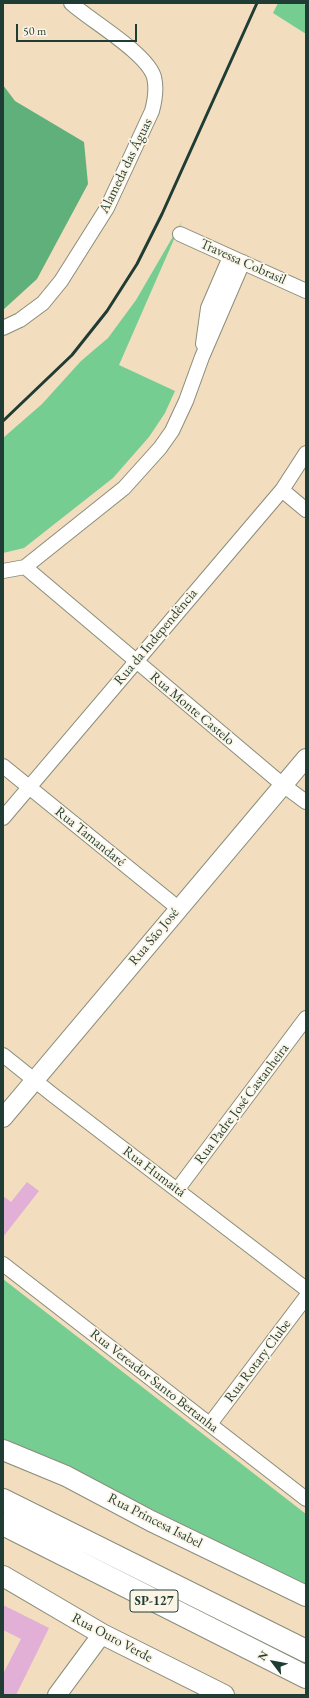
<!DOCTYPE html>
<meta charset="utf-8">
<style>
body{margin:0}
#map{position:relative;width:309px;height:1698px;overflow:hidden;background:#f3ddbf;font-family:"EB Garamond",serif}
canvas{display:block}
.frame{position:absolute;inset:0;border:4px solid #1f3d34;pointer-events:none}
.north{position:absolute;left:253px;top:1642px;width:40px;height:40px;-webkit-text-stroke:3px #fcf5e5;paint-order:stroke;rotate:302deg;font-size:11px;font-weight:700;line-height:16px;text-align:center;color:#1f3d34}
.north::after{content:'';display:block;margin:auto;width:14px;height:18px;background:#1f3d34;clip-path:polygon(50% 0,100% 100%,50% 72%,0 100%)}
.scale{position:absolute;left:16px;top:24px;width:121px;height:18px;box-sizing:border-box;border:2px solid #1f3d34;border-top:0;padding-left:5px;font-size:12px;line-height:14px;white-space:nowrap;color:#1f3d34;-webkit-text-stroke:3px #fcf5e5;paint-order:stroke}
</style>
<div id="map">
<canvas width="309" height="1698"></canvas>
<div class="frame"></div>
<div class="north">N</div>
<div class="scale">50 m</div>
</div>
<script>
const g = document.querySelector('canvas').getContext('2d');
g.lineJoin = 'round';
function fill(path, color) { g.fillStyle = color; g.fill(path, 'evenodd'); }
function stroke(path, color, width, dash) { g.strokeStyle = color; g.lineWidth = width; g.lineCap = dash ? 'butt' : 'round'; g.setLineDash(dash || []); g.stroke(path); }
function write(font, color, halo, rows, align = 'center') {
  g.font = font + ' "EB Garamond",serif'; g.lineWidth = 3.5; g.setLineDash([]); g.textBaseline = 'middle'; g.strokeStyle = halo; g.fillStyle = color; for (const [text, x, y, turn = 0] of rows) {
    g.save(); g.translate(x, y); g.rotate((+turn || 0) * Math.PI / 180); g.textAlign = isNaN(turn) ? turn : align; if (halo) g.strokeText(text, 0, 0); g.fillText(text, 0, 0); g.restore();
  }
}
const green = new Path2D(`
 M 278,3 L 303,3 L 306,6 L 306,34 L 273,13 Z
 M 182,221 L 119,365 L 175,391 L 165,413 L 149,437 L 113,478 L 24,548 L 3,553 L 3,438 L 42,404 L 81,361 L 108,338 L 136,300 Z
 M 3,1279 L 306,1514 L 306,1585 L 70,1469 L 3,1441 Z`);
const forest = new Path2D(`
 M 3,85 L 15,101 L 84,142 L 88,184 L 37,279 L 3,310 Z`);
const building = new Path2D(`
 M 27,1182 L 39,1191 L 3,1237 L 3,1196 L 11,1202 Z
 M 3,1605 L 49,1628 L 16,1695 L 3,1695 L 3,1674 L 21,1639 L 3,1630 Z`);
const minor = new Path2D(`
 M 180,234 L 306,291
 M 3,328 L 20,320 L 43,303 L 61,281 L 107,208 L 152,111 C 155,100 157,89 154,77 C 147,53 91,21 71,3
 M 203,344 L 208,308 L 230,257
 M 282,490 L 306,510
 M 25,567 L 283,785 L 306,802
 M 3,571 L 25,567 L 124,488 L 160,448 L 172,431 L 186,401 L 202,357 L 243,262
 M 3,766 L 178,908
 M 3,818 L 282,490 L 306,453
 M 3,1055 L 53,1095 L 306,1289
 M 177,1190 L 306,1018
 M 3,1264 L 306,1499
 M 210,1424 L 306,1297`);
const tertiary = new Path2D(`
 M 3,1118 L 306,758
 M 57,1695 L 102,1634`);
const secondary = new Path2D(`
 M 3,1450 L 66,1476 L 151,1521 L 306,1596
 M 3,1576 L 102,1634 L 224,1695`);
const trunk = new Path2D(`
 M 3,1500 L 306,1651
 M 3,1524 L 306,1677`);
const rail = new Path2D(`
 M 3,421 L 72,355 L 107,311 L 137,264 L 162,214 L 257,3`);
const shields = [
 [154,1601,48]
];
const shieldNames = [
 ["SP-127",154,1601]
];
const streetNames = [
 ["Alameda das Águas",126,166,-64],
 ["Travessa Cobrasil",243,262,24],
 ["Rua da Independência",156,637,-50],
 ["Rua Monte Castelo",192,709,40],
 ["Rua Tamandaré",90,837,39],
 ["Rua São José",154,937,-50],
 ["Rua Padre José Castanheira",242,1104,-53],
 ["Rua Humaitá",154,1172,37],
 ["Rua Rotary Clube",258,1361,-53],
 ["Rua Vereador Santo Bertanha",154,1381,38],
 ["Rua Princesa Isabel",155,1521,27],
 ["Rua Ouro Verde",112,1638,28]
];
fill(green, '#76cd92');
fill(forest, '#60b07c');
fill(building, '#e2afd7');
stroke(minor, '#898d7a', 16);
stroke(tertiary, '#898d7a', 20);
stroke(secondary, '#898d7a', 22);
stroke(trunk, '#898d7a', 24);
stroke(minor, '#fff', 14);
stroke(tertiary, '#fff', 18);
stroke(secondary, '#fff', 20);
stroke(trunk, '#fff', 22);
stroke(rail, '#1f3d34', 3);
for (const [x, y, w] of shields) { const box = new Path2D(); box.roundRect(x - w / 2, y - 11, w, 22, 3); g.fillStyle = '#fcf5e5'; g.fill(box); stroke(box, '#1f3d34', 1); }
write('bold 13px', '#1f3d34', null, shieldNames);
write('14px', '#1f3d34', '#fcf5e5', streetNames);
</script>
